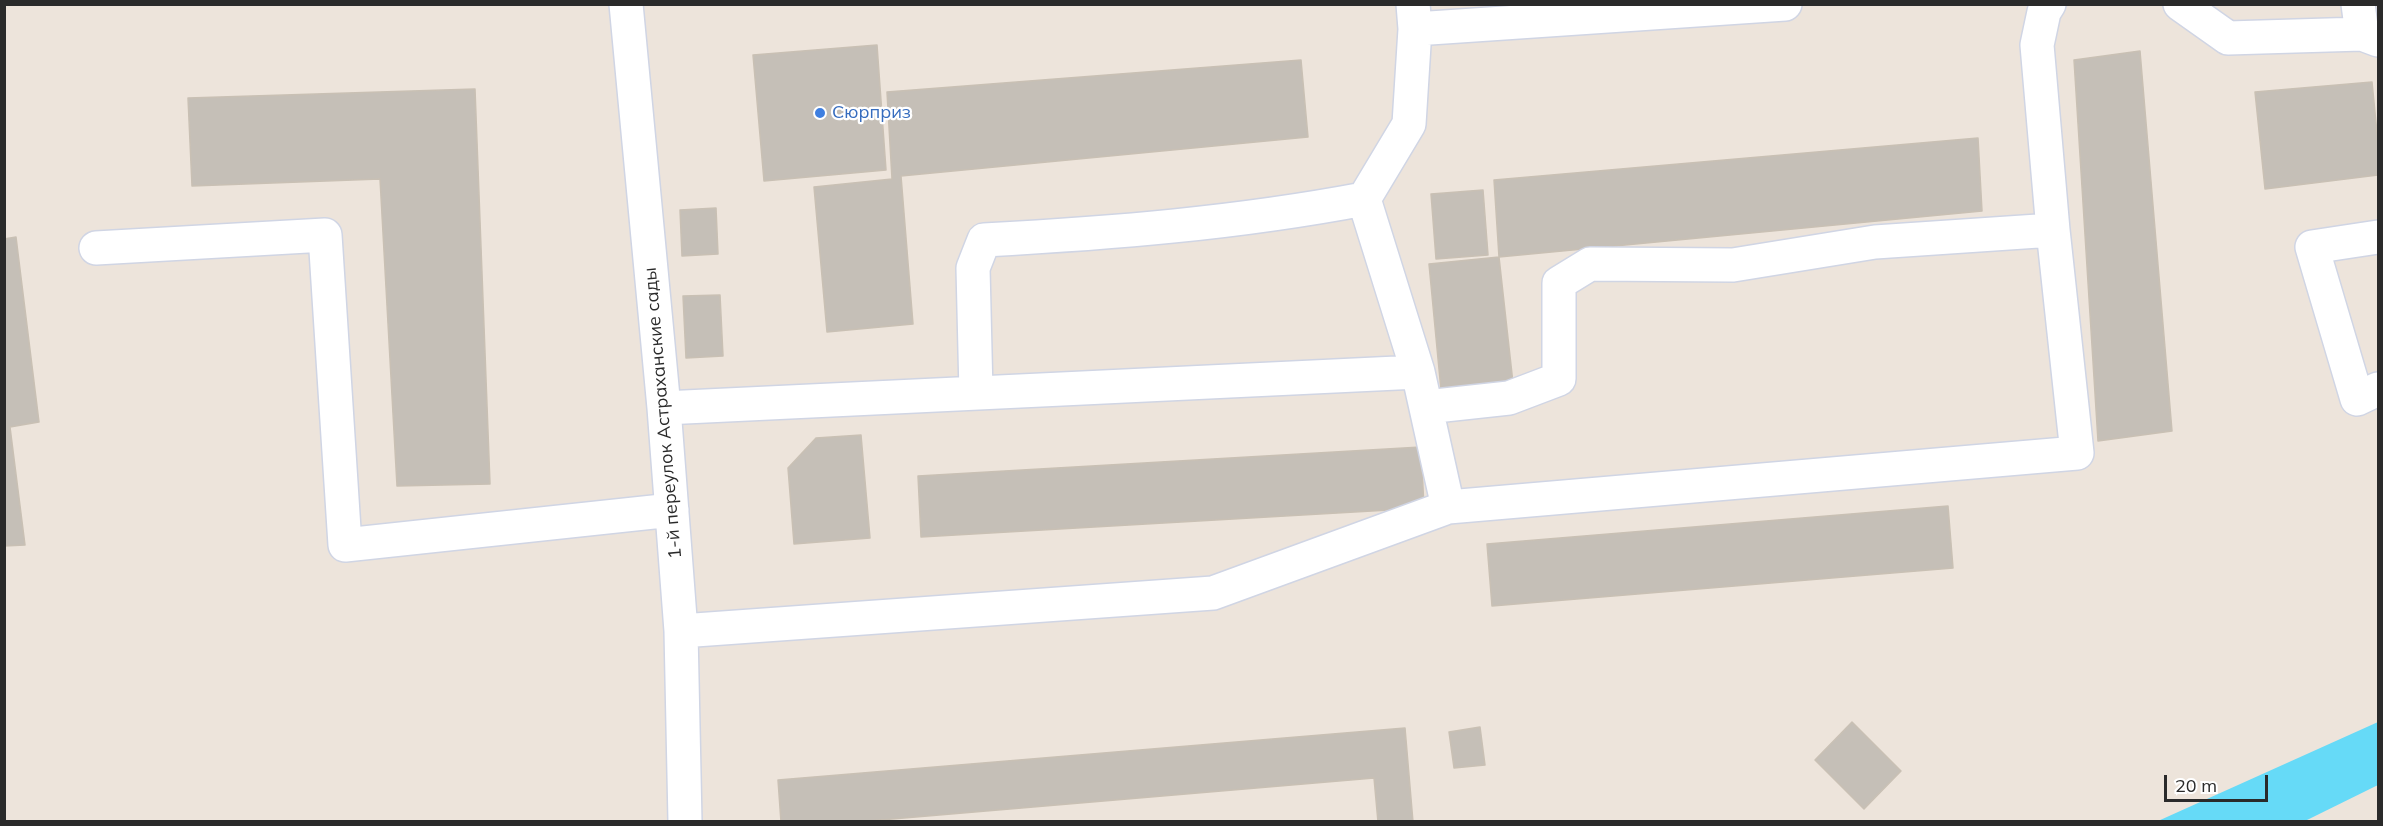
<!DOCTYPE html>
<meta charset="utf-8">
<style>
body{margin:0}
#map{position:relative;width:2383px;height:826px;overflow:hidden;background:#ede4db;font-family:Mulish,sans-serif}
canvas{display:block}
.frame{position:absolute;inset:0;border:6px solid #2a2a2a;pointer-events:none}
.scale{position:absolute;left:2164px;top:775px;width:104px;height:27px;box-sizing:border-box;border:3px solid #2a2a2a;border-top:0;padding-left:8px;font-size:18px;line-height:21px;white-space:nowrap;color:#2a2a2a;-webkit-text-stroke:4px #fff;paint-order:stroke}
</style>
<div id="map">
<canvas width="2383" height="826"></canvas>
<div class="frame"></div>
<div class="scale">20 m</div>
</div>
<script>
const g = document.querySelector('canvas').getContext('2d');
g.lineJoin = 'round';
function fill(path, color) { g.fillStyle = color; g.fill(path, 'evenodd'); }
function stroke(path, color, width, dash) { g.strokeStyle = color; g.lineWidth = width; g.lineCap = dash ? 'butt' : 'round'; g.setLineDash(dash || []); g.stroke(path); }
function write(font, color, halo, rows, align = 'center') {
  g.font = font + ' Mulish,sans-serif'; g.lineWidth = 4.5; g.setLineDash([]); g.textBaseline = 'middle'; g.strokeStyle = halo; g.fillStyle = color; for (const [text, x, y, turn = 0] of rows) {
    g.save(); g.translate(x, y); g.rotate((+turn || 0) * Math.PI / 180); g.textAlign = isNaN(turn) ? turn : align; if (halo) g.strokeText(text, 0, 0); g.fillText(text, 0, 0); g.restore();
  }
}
const water = new Path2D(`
 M 2378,722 L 2378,785 L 2305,821 L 2158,821 Z`);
const building = new Path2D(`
 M 877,45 L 886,170 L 764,181 L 753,55 Z
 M 2140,51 L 2172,431 L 2098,441 L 2074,60 Z
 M 1301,60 L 1308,137 L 901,176 L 913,324 L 827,332 L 814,187 L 892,179 L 887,92 Z
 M 2372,82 L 2378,143 L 2378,175 L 2265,189 L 2255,92 Z
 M 475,89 L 490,484 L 397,486 L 380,179 L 192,186 L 188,98 Z
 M 1978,138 L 1982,211 L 1499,257 L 1494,180 Z
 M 1483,190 L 1488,255 L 1436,259 L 1431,194 Z
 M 716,208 L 718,254 L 682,256 L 680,210 Z
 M 16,237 L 39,422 L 10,427 L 25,545 L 4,546 L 4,239 Z
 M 1499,257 L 1513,383 L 1441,390 L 1429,264 Z
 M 720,295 L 723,356 L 686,358 L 683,296 Z
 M 861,435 L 870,538 L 794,544 L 788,468 L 816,438 Z
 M 1421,447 L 1424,508 L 921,537 L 918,476 Z
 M 1948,506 L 1953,568 L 1492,606 L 1487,544 Z
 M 1852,722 L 1901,771 L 1864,809 L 1815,760 Z
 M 1480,727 L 1485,765 L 1454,768 L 1449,732 Z
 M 1405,728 L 1413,822 L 1378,822 L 1374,778 L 857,822 L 781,822 L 778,780 Z`);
const minor = new Path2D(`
 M 626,4 L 664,408 L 681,631 L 685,822
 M 2180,4 L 2228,38 L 2362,34
 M 2358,4 L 2362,34 L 2378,40
 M 1415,29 L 1785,4
 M 1364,199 L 1418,372
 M 2378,237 L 2312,247 L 2357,399 L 2378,389
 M 96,248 L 325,235 L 345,545 L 672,510
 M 976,393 L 973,268 L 984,240 C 1113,233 1237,223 1364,199 L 1409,124 L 1415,29 L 1413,4
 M 1426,407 L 1509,398 L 1559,379 L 1559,283 L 1590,264 L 1733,265 L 1875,242 L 2053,230
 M 664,408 L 1418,372 L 1448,507 L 2077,453 L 2053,230 L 2037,45 L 2044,12 L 2049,4
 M 681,631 L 1213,593 L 1448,507`);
const markers = [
 [820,113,6,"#3f7fe0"]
];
const shopNames = [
 ["Сюрприз",832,113]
];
const streetNames = [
 ["1-й переулок Астраханские сады",663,413,-95]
];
fill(water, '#66daf7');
fill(building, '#c5bfb7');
stroke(building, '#c9c0b4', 1.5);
stroke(minor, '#d0d5e4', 36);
stroke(minor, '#fff', 33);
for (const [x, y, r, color] of markers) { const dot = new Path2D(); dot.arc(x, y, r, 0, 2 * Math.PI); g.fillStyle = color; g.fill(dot); stroke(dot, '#fff', 2); }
write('18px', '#366cbe', '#fff', shopNames, 'left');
write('18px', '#2a2a2a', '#fff', streetNames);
</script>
